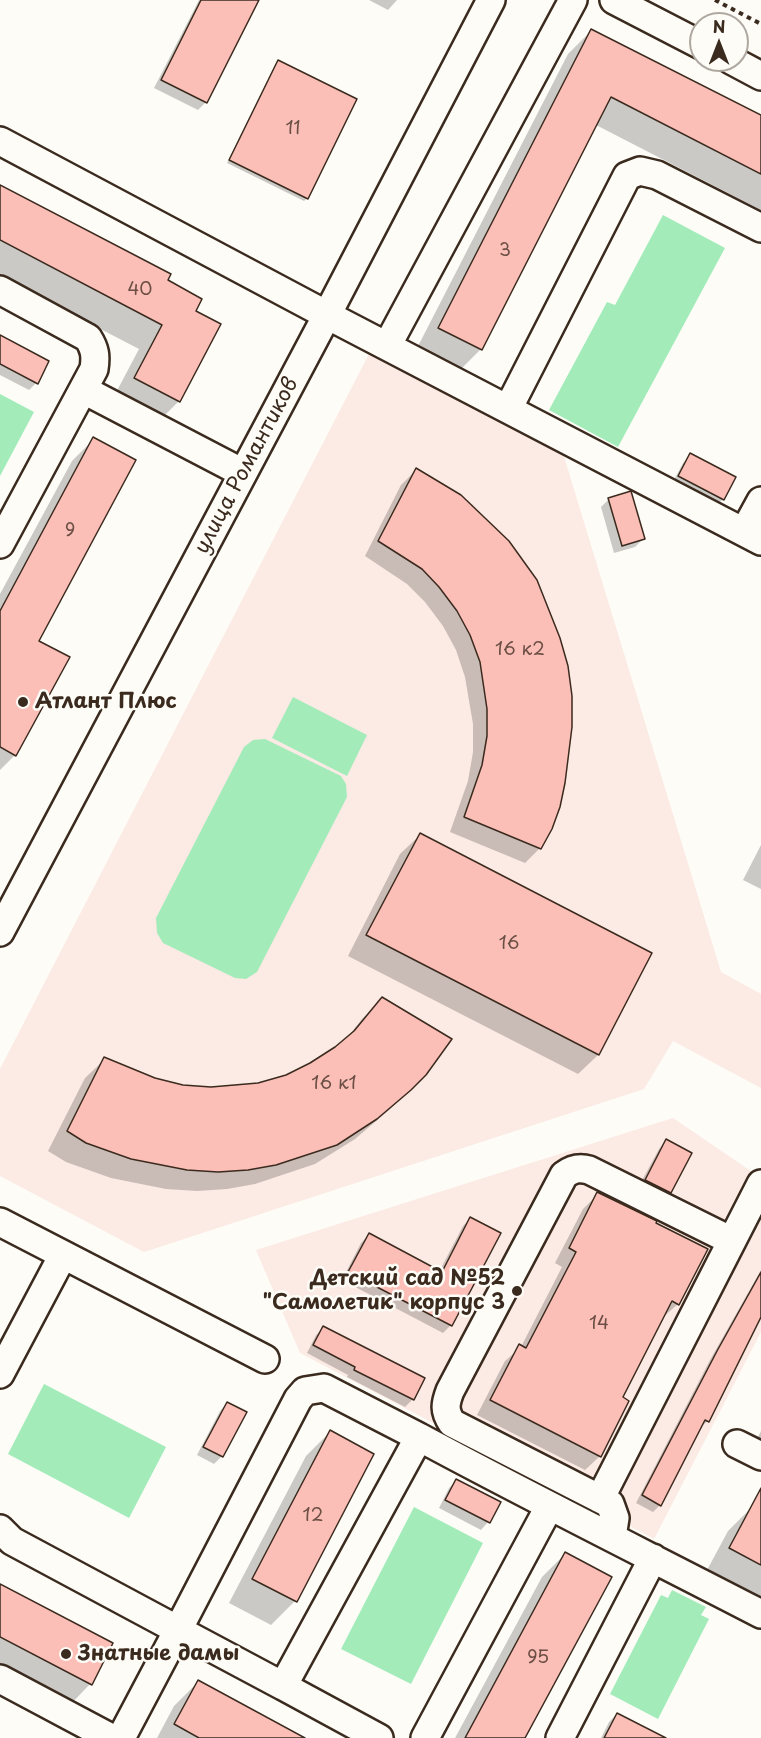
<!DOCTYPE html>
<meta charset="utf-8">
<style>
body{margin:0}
#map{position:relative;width:761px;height:1738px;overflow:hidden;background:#fdfcf7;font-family:"Playpen Sans",sans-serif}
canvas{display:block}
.north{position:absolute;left:689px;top:12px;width:60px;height:60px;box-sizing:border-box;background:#fdfcf7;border:2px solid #afa8a0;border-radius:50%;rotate:0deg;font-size:16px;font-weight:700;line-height:24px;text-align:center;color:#3b2a1e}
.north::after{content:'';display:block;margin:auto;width:21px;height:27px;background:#3b2a1e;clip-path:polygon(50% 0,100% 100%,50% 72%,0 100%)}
</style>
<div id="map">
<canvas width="761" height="1738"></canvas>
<div class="north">N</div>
</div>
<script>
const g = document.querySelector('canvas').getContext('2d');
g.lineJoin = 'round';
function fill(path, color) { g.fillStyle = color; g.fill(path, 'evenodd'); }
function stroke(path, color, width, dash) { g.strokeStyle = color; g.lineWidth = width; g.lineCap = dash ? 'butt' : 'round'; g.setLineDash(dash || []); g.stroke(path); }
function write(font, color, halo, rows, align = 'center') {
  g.font = font + ' "Playpen Sans",sans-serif'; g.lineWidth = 5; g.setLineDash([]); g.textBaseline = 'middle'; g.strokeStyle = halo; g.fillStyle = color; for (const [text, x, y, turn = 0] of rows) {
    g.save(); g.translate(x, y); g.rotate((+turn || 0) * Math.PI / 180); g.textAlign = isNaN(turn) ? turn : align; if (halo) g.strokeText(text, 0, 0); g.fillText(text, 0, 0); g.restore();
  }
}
const built = new Path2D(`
 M 370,352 L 562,450 L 721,972 L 761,994 L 761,1088 L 673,1041 L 644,1089 L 144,1252 L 0,1176 L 0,1069 Z
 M 673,1118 L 761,1178 L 761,1332 L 654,1539 L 300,1353 L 256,1250 Z`);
const green = new Path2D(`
 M 663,215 L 725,248 L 618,447 L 549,410 L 607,302 L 615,305 Z
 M 0,394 L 34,412 L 0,476 Z
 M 293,697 L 367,735 L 347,776 L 272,738 Z
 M 265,739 L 341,776 L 346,784 L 347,797 L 257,972 L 246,979 L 235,978 L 163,943 L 157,933 L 156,918 L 244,747 L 253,740 Z
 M 44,1384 L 166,1447 L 129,1518 L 8,1454 Z
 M 414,1507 L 483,1543 L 411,1684 L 341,1649 Z
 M 672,1590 L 706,1607 L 701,1615 L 709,1619 L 658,1719 L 610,1694 L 661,1595 L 668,1598 Z`);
const shadow = new Path2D(`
 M 199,0 L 258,0 L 206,102 L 198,110 L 154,88 Z
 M 369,0 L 397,0 L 388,10 Z
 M 592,30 L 761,117 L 761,210 L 596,125 L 481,349 L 457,373 L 415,352 L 568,54 Z
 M 278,62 L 307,198 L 304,201 L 227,163 L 275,65 Z
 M 0,187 L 166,281 L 194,311 L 179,401 L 155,425 L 111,402 L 139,349 L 0,277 Z
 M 0,342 L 36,383 L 29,390 L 0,375 Z
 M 94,439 L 37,642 L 15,755 L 0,770 L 0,594 L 72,461 Z
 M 690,455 L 723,499 L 715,507 L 672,484 L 683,463 Z
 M 416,470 L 460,496 L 540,848 L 525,863 L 450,832 L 468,781 L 473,752 L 473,724 L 465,677 L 456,650 L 443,626 L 425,602 L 407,584 L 365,556 L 401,485 Z
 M 609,499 L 643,539 L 635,547 L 614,553 L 601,507 Z
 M 420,835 L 650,953 L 598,1055 L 578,1074 L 348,956 L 400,854 Z
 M 761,845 L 761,889 L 743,880 Z
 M 382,999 L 425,1074 L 389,1110 L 355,1139 L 315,1164 L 255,1184 L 227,1189 L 197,1191 L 166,1189 L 111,1178 L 66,1162 L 48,1151 L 85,1078 L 105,1059 L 155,1079 L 183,1086 L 211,1088 L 258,1084 L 286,1076 L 311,1064 L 343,1043 L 362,1019 Z
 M 666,1141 L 670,1192 L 662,1200 L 638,1188 L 659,1149 Z
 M 598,1194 L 654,1223 L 678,1304 L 662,1318 L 621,1398 L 600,1456 L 585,1470 L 477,1415 L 505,1361 L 521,1347 L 562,1267 L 555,1263 L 583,1209 Z
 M 470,1219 L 451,1325 L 443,1333 L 342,1280 L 361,1243 L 369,1235 L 439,1272 L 463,1226 Z
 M 761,1270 L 761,1315 L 708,1421 L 700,1427 L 660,1505 L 653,1512 L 636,1503 L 710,1360 Z
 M 324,1328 L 423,1379 L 413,1399 L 405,1407 L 347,1377 L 348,1375 L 307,1353 L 316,1335 Z
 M 227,1403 L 222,1456 L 214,1464 L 197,1455 L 220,1411 Z
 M 761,1431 L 761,1447 L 755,1443 Z
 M 330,1432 L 372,1454 L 295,1601 L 271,1625 L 229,1603 L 306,1456 Z
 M 457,1480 L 499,1503 L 488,1522 L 481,1530 L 439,1508 L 449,1488 Z
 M 752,1507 L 761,1511 L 761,1602 L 706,1572 L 728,1531 Z
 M 566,1553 L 523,1738 L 455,1738 L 542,1577 Z
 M 0,1586 L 90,1684 L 71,1704 L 0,1667 Z
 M 198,1682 L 302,1738 L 157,1738 L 174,1706 Z
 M 617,1714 L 632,1738 L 601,1738 L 609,1722 Z`);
const building = new Path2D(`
 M 201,0 L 259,0 L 207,103 L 161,80 Z
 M 591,29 L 761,115 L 761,174 L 611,97 L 482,350 L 438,328 Z
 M 278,60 L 357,99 L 308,199 L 229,160 Z
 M 0,185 L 171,274 L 168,280 L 202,299 L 196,311 L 221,324 L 180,402 L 134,378 L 162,325 L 0,240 Z
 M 0,335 L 49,361 L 38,384 L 0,364 Z
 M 93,437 L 136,460 L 39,641 L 70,657 L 16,756 L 0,747 L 0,611 Z
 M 690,453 L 736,477 L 724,500 L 678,476 Z
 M 416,468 L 461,495 L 509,541 L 537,580 L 560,638 L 568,666 L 572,696 L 572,727 L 565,783 L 560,807 L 552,829 L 541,849 L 464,817 L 482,765 L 487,736 L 487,709 L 480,662 L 470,635 L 457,611 L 439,587 L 422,569 L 378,541 Z
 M 631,491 L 645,539 L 622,546 L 608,498 Z
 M 420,833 L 652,953 L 599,1055 L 366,935 Z
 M 382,997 L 452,1039 L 426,1075 L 411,1090 L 377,1119 L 337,1145 L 276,1165 L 248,1170 L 218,1172 L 187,1170 L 131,1159 L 86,1143 L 67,1131 L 104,1057 L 155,1078 L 183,1085 L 211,1087 L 258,1083 L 286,1075 L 310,1063 L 335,1047 L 354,1031 Z
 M 666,1139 L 692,1153 L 671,1193 L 645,1180 Z
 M 597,1192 L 657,1221 L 656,1223 L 708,1249 L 679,1305 L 672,1301 L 623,1397 L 629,1401 L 601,1457 L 490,1400 L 519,1344 L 526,1348 L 576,1252 L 569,1248 Z
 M 470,1217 L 501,1233 L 452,1326 L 348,1272 L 369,1233 L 442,1272 Z
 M 761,1272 L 761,1317 L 709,1422 L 705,1420 L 661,1506 L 642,1495 L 717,1351 Z
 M 323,1326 L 425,1378 L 414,1400 L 354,1370 L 355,1367 L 313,1345 Z
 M 227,1402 L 247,1412 L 223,1457 L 203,1447 Z
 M 330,1430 L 374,1454 L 297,1602 L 252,1579 Z
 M 456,1479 L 501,1502 L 490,1523 L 445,1500 Z
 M 761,1488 L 761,1565 L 729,1548 Z
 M 565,1552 L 612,1577 L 525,1738 L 465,1738 Z
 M 0,1584 L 113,1643 L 92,1685 L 0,1637 Z
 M 198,1680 L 305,1738 L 199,1738 L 174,1724 Z
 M 617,1713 L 666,1738 L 604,1738 Z`);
const path = new Path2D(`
 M 715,0 L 761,24`);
const minor = new Path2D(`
 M 614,0 L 701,45
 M 731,60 L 761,76
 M 0,141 L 327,315 L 761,541
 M 0,290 L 88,338 C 95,349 96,356 94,369 L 0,544
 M 387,346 L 573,0
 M 84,390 L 243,473
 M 508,409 L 627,176 L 640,171 L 657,175 L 761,228
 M 744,532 L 761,501
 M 0,932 L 327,315 L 491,0
 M 0,1222 L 265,1359
 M 0,1374 L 63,1255
 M 737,1444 L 761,1456
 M 600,1499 L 761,1184
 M 0,1529 L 12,1541 L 178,1630 L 298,1399 L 305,1391 L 324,1388 L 419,1437
 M 612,1537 L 615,1518 L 610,1504 L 452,1423 C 444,1411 445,1404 450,1391 L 564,1175 C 572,1169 579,1167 589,1170 L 732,1241
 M 0,1679 L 111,1738
 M 283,1686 L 379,1738
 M 121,1738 L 178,1630 L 283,1686 L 419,1437 C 532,1498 647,1555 761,1614
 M 425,1738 L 549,1507
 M 560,1738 L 653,1558`);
const markers = [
 [23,702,6,"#3b2a1e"],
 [517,1291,6,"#3b2a1e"],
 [66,1654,6,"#3b2a1e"]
];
const numberNames = [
 ["11",293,129],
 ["3",505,251],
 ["40",140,290],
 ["9",70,531],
 ["16 к2",520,650],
 ["16",509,944],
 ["16 к1",334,1084],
 ["14",599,1324],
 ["12",313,1516],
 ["95",538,1658]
];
const streetNames = [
 ["улица Романтиков",247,466,-62]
];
const poiNames = [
 ["Атлант Плюс",35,702],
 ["Детский сад №52",505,1279,"right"],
 ["\"Самолетик\" корпус 3",505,1303,"right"],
 ["Знатные дамы",78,1654]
];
fill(built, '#fceae4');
fill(green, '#a3ecba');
fill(shadow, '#0003');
fill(building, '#fbbfb7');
stroke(building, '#3b2a1e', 1.5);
stroke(minor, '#3b2a1e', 32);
stroke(path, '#3b2a1e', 4, [4.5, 4.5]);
stroke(minor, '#fdfcf7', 27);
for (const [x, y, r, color] of markers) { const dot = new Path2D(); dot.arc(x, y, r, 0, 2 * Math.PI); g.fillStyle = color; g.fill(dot); stroke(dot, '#fdfcf7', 2); }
write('18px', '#6b4f44', null, numberNames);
write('21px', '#3b2a1e', '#fdfcf7', streetNames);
write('bold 21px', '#3b2a1e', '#fdfcf7', poiNames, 'left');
</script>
